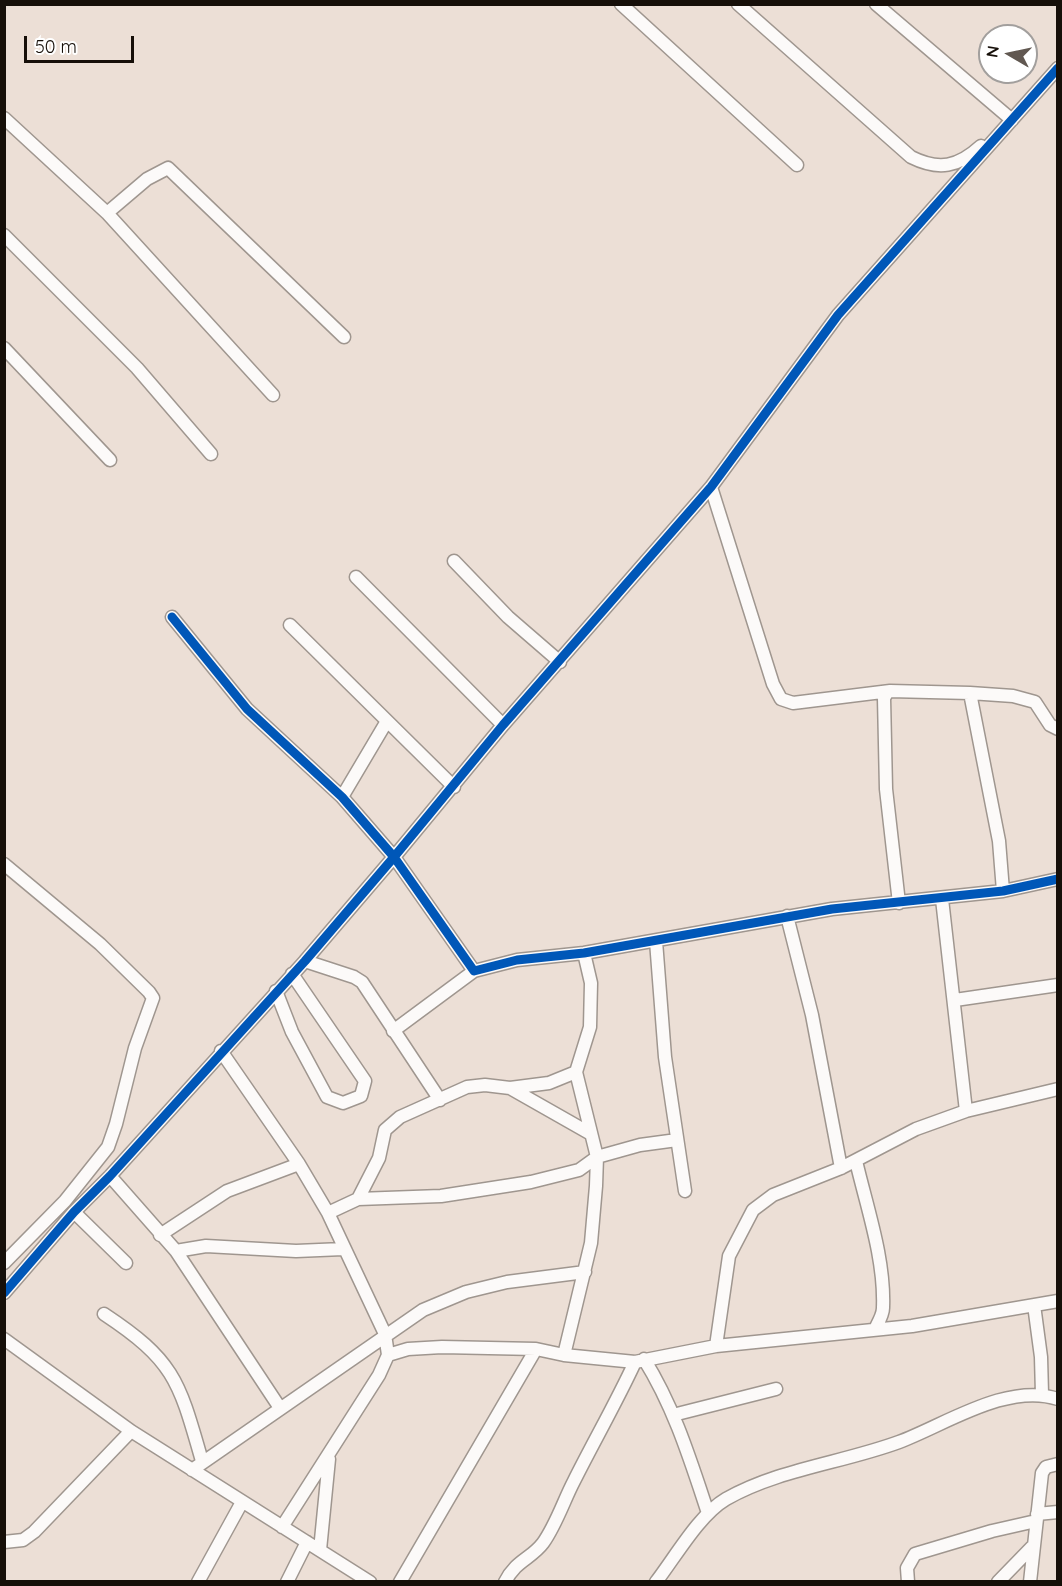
<!DOCTYPE html>
<style>
body{margin:0}
#map{position:relative;width:1062px;height:1586px;overflow:hidden;background:#ecdfd6;font-family:Quicksand,sans-serif}
canvas{display:block}
.frame{position:absolute;inset:0;border:6px solid #160f09;pointer-events:none}
.north{position:absolute;left:978px;top:24px;width:60px;height:60px;box-sizing:border-box;background:#fff;border:2px solid #a29f9d;border-radius:50%;rotate:279deg;font-size:16px;font-weight:700;line-height:24px;text-align:center;color:#160f09}
.north::after{content:'';display:block;margin:auto;width:21px;height:27px;background:#615851;clip-path:polygon(50% 0,100% 100%,50% 72%,0 100%)}
.scale{position:absolute;left:24px;top:36px;width:110px;height:27px;box-sizing:border-box;border:3px solid #160f09;border-top:0;padding-left:8px;font-size:18px;line-height:21px;white-space:nowrap;color:#160f09;-webkit-text-stroke:4px #fff;paint-order:stroke}
</style>
<div id="map">
<canvas width="1062" height="1586"></canvas>
<div class="frame"></div>
<div class="north">N</div>
<div class="scale">50 m</div>
</div>
<script>
const g = document.querySelector('canvas').getContext('2d');
g.lineJoin = 'round';
function stroke(path, color, width, dash) { g.strokeStyle = color; g.lineWidth = width; g.lineCap = dash ? 'butt' : 'round'; g.setLineDash(dash || []); g.stroke(path); }
const minor = new Path2D(`
 M 621,4 L 797,165
 M 738,4 L 911,157 C 939,171 958,167 981,146
 M 876,4 L 1012,120
 M 4,118 L 107,213 L 273,395
 M 107,213 L 147,179 L 168,168 L 344,337
 M 4,235 L 137,368 L 211,454
 M 4,348 L 110,460
 M 711,487 L 773,684 L 781,699 L 793,703 L 890,691 L 970,693 L 1013,696 L 1035,702 L 1050,725 L 1058,729
 M 454,561 L 508,617 L 560,662
 M 356,577 L 503,725
 M 172,617 L 247,709 L 342,797 L 394,857 L 474,971 L 517,960 L 584,953 L 832,909 L 1003,891 L 1058,879
 M 290,625 L 454,787
 M 887,693 L 884,698 L 886,789 L 899,903
 M 970,693 L 999,841 L 1003,891
 M 342,797 L 387,721
 M 4,864 L 100,944 L 149,992 L 153,998 L 135,1048 L 116,1124 L 108,1147 L 65,1201 L 4,1263
 M 942,899 L 966,1111
 M 787,916 L 812,1015 L 841,1168
 M 656,941 L 665,1057 L 685,1191
 M 305,961 L 354,977 L 362,982 L 440,1100
 M 276,991 L 292,1032 L 327,1097 L 343,1103 L 361,1096 L 365,1081 L 292,974
 M 955,1000 L 1058,985
 M 393,1031 L 474,971
 M 221,1051 L 299,1164 L 328,1213 L 385,1334 L 388,1355 L 379,1375 L 282,1527
 M 510,1088 L 591,1134
 M 856,1161 C 867,1208 885,1259 883,1308 C 883,1315 878,1323 875,1329
 M 110,1176 L 176,1251 L 280,1408
 M 358,1199 L 379,1158 L 385,1130 L 400,1117 L 467,1087 L 485,1085 L 510,1088 L 549,1083 L 576,1072 L 590,1027 L 591,983 L 584,953
 M 74,1212 L 126,1263
 M 328,1213 L 358,1199 L 441,1196 L 531,1182 L 579,1170 L 597,1157 L 640,1145 L 677,1140
 M 160,1235 L 227,1191 L 299,1164
 M 176,1251 L 206,1246 L 296,1251 L 343,1249
 M 4,1293 L 74,1212 L 110,1176 L 305,961 L 394,857 L 503,725 L 711,487 L 838,315 L 1058,68
 M 1034,1305 L 1041,1357 L 1042,1394
 M 104,1314 C 175,1361 179,1381 202,1461
 M 4,1339 L 131,1431 L 370,1582
 M 716,1346 L 729,1256 L 753,1210 L 773,1195 L 841,1168 L 916,1129 L 966,1111 L 1058,1089
 M 388,1355 L 408,1349 L 442,1347 L 536,1349 L 564,1355 L 635,1362 L 716,1346 L 912,1326 L 1058,1301
 M 564,1355 L 591,1243 L 596,1186 L 597,1157 L 576,1072
 M 644,1359 C 674,1407 690,1459 708,1513
 M 673,1415 L 776,1389
 M 192,1470 L 423,1310 L 466,1292 L 507,1282 L 585,1272
 M 1037,1514 L 1058,1512
 M 4,1542 L 23,1540 L 34,1532 L 131,1431
 M 320,1550 L 329,1459
 M 198,1582 L 242,1502
 M 287,1582 L 307,1542
 M 400,1582 L 536,1349
 M 505,1582 C 516,1560 531,1559 543,1543 C 556,1525 564,1500 574,1481 C 594,1441 616,1403 635,1362
 M 656,1582 C 676,1556 699,1515 726,1499 C 779,1469 842,1463 899,1442 C 945,1425 1007,1382 1058,1399
 M 908,1582 L 907,1568 L 915,1554 L 992,1531 L 1036,1521
 M 998,1582 L 1032,1547
 M 1030,1582 L 1042,1473 L 1046,1467 L 1058,1464`);
const cycleway = new Path2D(`
 M 172,617 L 247,709 L 342,797 L 394,857 L 474,971 L 517,960 L 584,953 L 832,909 L 1003,891 L 1058,879
 M 4,1293 L 74,1212 L 110,1176 L 305,961 L 394,857 L 503,725 L 711,487 L 838,315 L 1058,68`);
stroke(minor, '#9f968f', 15);
stroke(minor, '#fcfaf9', 12);
stroke(cycleway, '#0057b8', 9);
</script>
